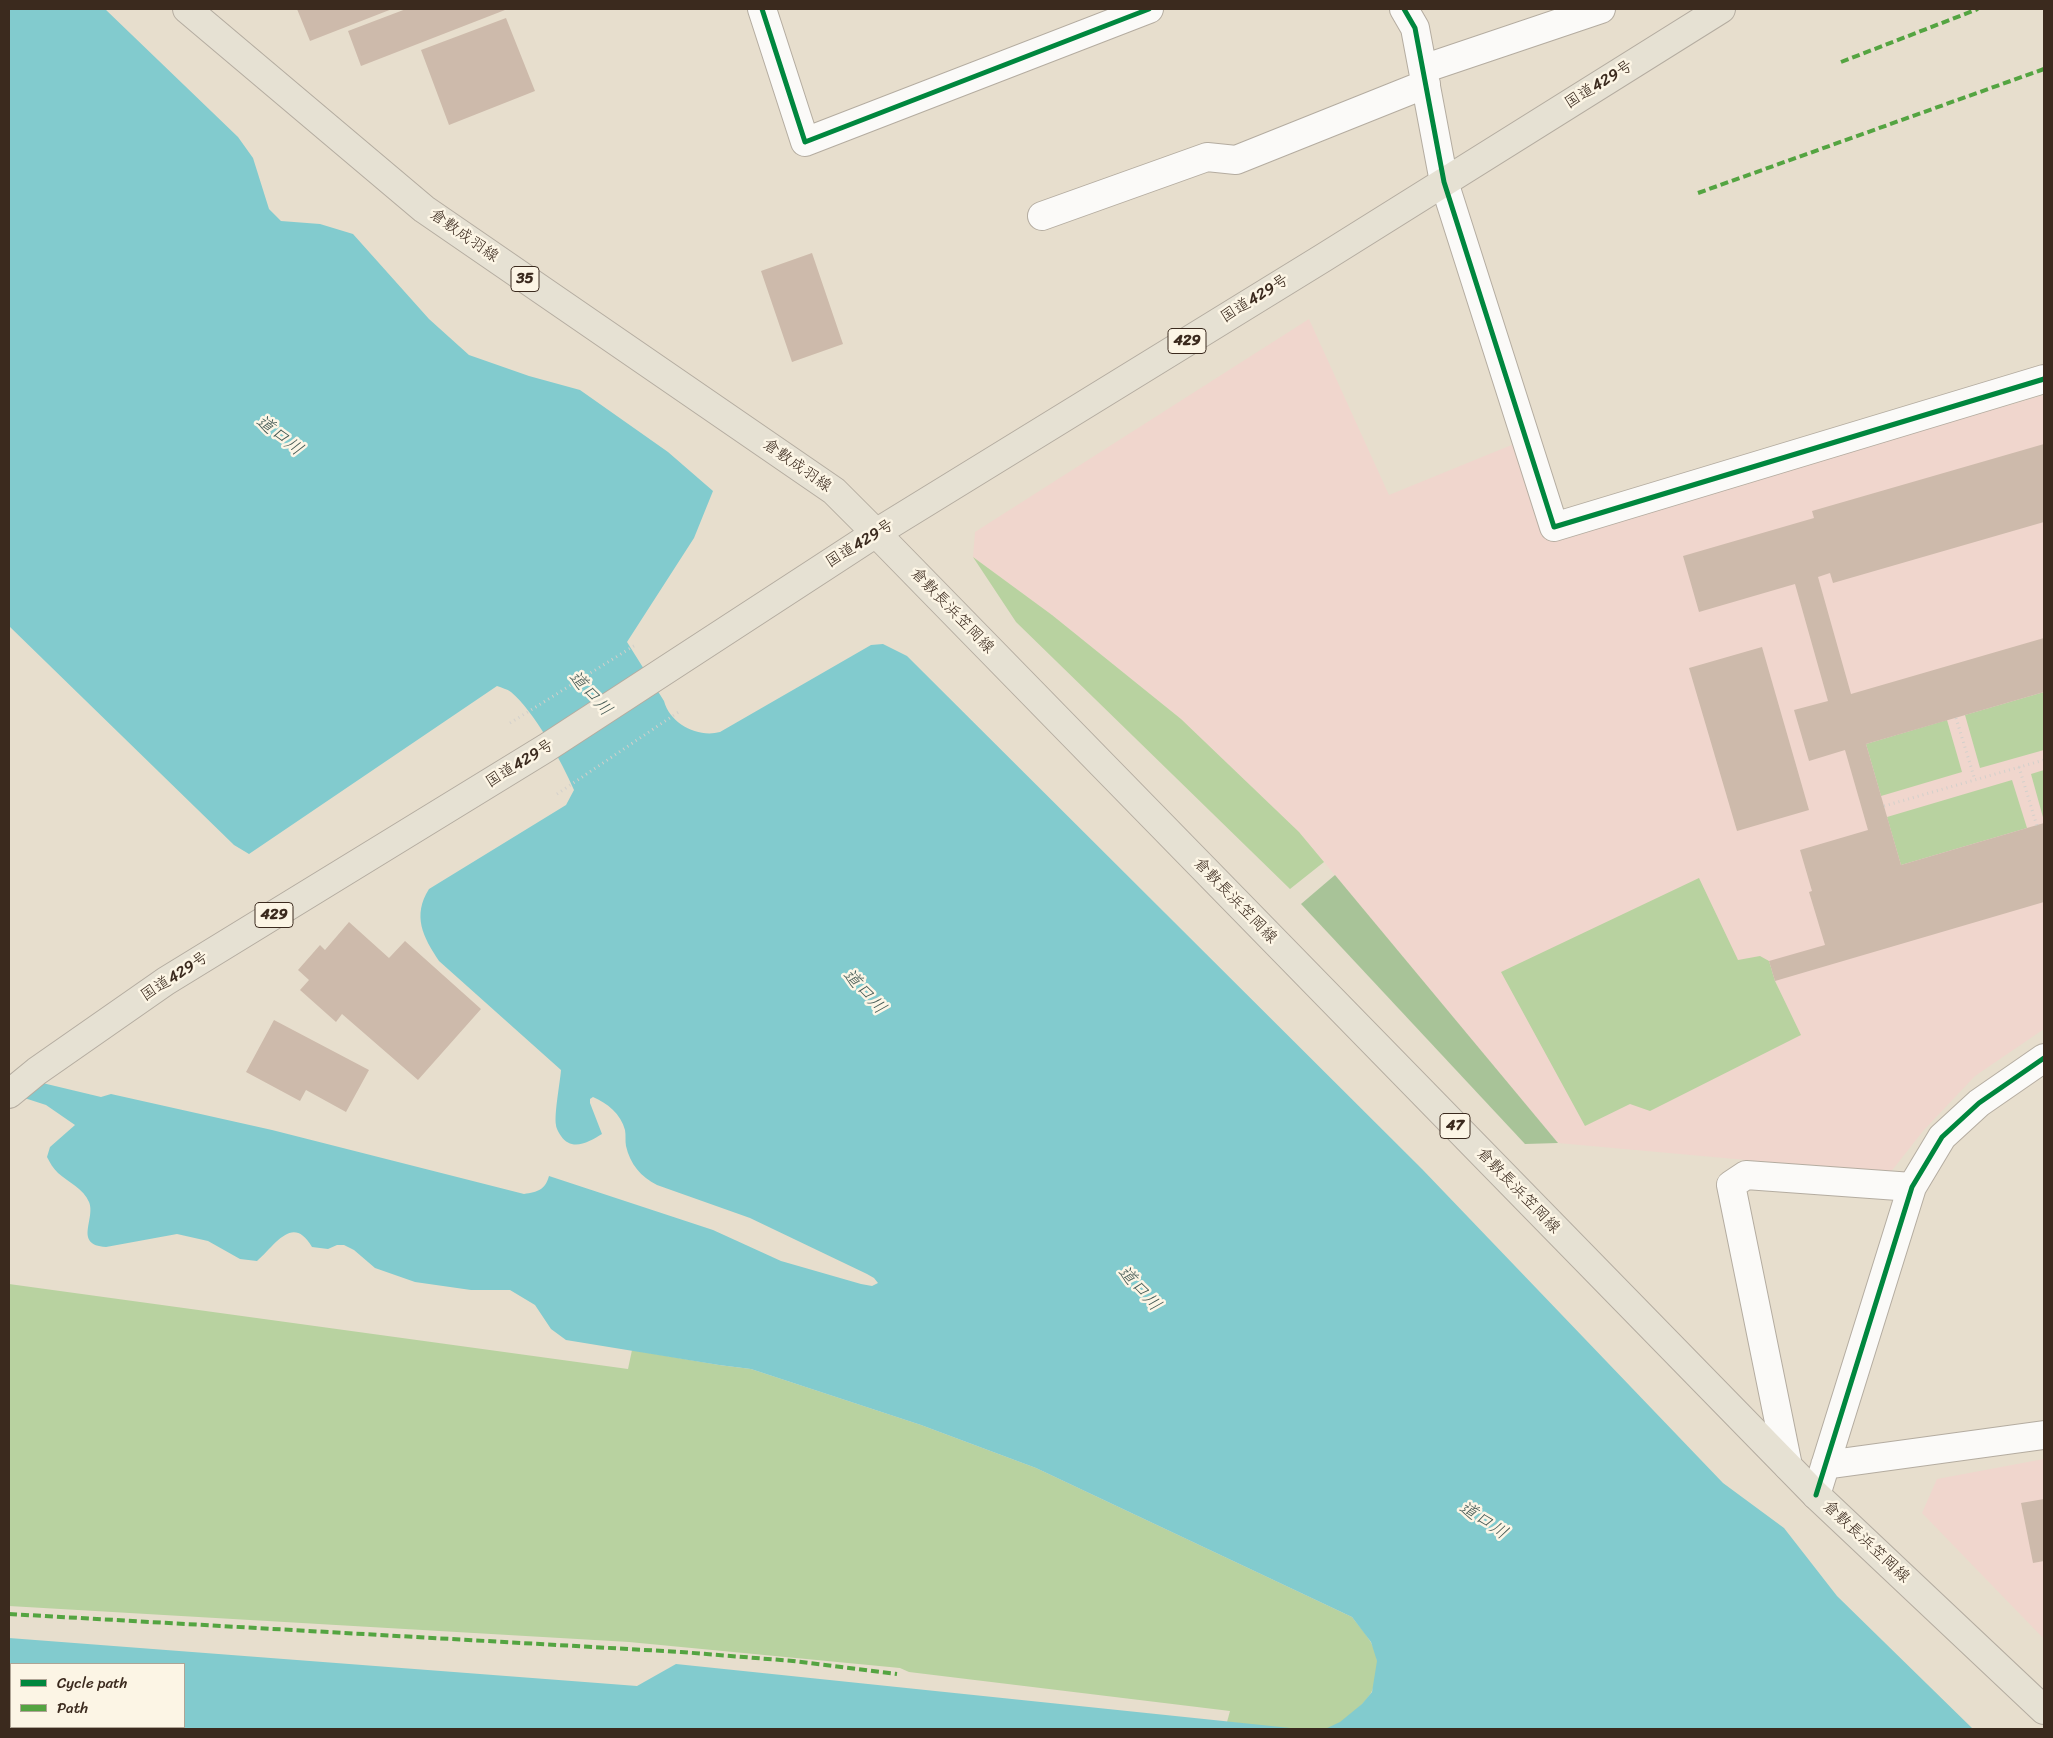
<!DOCTYPE html>
<meta charset="utf-8">
<style>
body{margin:0}
#map{position:relative;width:2053px;height:1738px;overflow:hidden;background:#e7decd;font-family:Sriracha,sans-serif}
canvas{display:block}
.frame{position:absolute;inset:0;border:10px solid #3b2a1e;pointer-events:none}
.legend{position:absolute;left:10px;top:1663px;width:175px;height:65px;box-sizing:border-box;background:#fcf5e5;border:1px solid #afa495;margin:0;padding:6px 9px;list-style:none;font-size:15px;color:#3b2a1e}
.legend li{display:flex;align-items:center;gap:10px;height:25px}
.legend b{width:25px;border:1px solid #afa495}
</style>
<div id="map">
<canvas width="2053" height="1738"></canvas>
<div class="frame"></div>
<ul class="legend">
<li><b style="height:6px;background:#00873e"></b>Cycle path</li>
<li><b style="height:6px;background:#54a441"></b>Path</li>
</ul>
</div>
<script>
const g = document.querySelector('canvas').getContext('2d');
g.lineJoin = 'round';
function fill(path, color) { g.fillStyle = color; g.fill(path, 'evenodd'); }
function stroke(path, color, width, dash) { g.strokeStyle = color; g.lineWidth = width; g.lineCap = dash ? 'butt' : 'round'; g.setLineDash(dash || []); g.stroke(path); }
function write(font, color, halo, rows, align = 'center') {
  g.font = font + ' Sriracha,"Klee One",sans-serif'; g.lineWidth = 5; g.setLineDash([]); g.textBaseline = 'middle'; g.strokeStyle = halo; g.fillStyle = color; for (const [text, x, y, turn = 0] of rows) {
    g.save(); g.translate(x, y); g.rotate((+turn || 0) * Math.PI / 180); g.textAlign = isNaN(turn) ? turn : align; if (halo) g.strokeText(text, 0, 0); g.fillText(text, 0, 0); g.restore();
  }
}
const built = new Path2D(`
 M 1309,319 L 1389,495 L 1514,444 L 1544,538 L 2044,395 L 2044,1029 L 1975,1076 L 1923,1131 L 1890,1173 L 1558,1143 L 1299,832 L 1181,719 L 1052,615 L 973,557 L 975,532 Z
 M 2044,1459 L 2044,1639 L 1922,1513 L 1937,1479 Z`);
const green = new Path2D(`
 M 973,557 L 1052,615 L 1181,719 L 1299,832 L 1324,862 L 1290,889 L 1016,622 Z
 M 2044,692 L 2044,750 L 1980,768 L 1965,715 Z
 M 1947,720 L 1962,772 L 1881,796 L 1866,744 Z
 M 2044,770 L 2044,821 L 2031,774 Z
 M 2012,780 L 2027,828 L 1901,865 L 1887,817 Z
 M 1699,878 L 1738,960 L 1760,956 L 1769,961 L 1775,981 L 1801,1035 L 1650,1111 L 1630,1104 L 1585,1126 L 1501,972 Z
 M 9,1284 L 628,1369 L 632,1350 L 719,1365 L 751,1369 L 921,1425 L 1036,1468 L 1352,1617 C 1362,1630 1375,1643 1377,1660 C 1378,1667 1375,1687 1371,1693 C 1362,1707 1340,1728 1323,1729 C 1292,1732 1258,1725 1227,1722 L 1230,1711 L 909,1672 L 900,1668 L 629,1642 L 9,1606 Z`);
const forest = new Path2D(`
 M 1335,875 L 1558,1143 L 1525,1144 L 1301,904 Z`);
const water = new Path2D(`
 M 9,9 L 105,9 L 238,137 L 253,158 L 269,209 L 281,221 L 320,224 L 353,234 L 429,319 L 469,355 L 529,376 L 580,390 L 668,452 L 713,491 L 694,538 L 627,642 L 664,701 C 670,724 698,738 720,732 L 871,645 L 883,644 L 907,656 L 1422,1169 L 1723,1483 L 1784,1528 L 1837,1596 L 1973,1729 L 9,1729 L 9,1638 L 637,1686 L 676,1664 L 1300,1729 L 1325,1729 L 1340,1722 L 1362,1704 L 1372,1692 L 1377,1661 L 1371,1642 L 1352,1617 L 1036,1468 L 921,1425 L 751,1369 L 719,1365 L 566,1340 L 551,1329 L 535,1305 L 510,1290 L 471,1290 L 415,1282 L 375,1268 L 354,1250 L 344,1245 L 337,1245 L 328,1249 L 312,1247 C 293,1214 276,1244 257,1261 L 240,1259 L 208,1241 L 177,1234 L 106,1247 C 73,1245 96,1219 89,1202 C 84,1189 68,1182 58,1173 C 53,1168 50,1163 47,1157 L 50,1147 L 75,1125 L 46,1105 L 9,1093 L 9,1075 L 101,1097 L 111,1094 L 272,1130 L 524,1194 C 538,1192 545,1190 549,1176 L 713,1230 L 781,1261 L 861,1284 L 872,1286 L 878,1283 L 874,1278 L 867,1274 L 750,1218 L 657,1185 C 641,1177 630,1164 626,1146 C 625,1141 626,1135 625,1130 C 621,1114 607,1103 593,1097 L 590,1099 L 590,1103 L 602,1134 C 589,1142 572,1152 561,1136 C 559,1133 556,1128 556,1125 C 554,1114 560,1083 561,1070 L 439,961 C 423,937 412,916 429,889 L 566,805 L 574,790 C 562,762 534,711 511,692 C 507,689 502,688 497,686 L 249,854 L 234,845 L 9,626 ZM 11,1664 L 184,1664 L 184,1727 L 11,1727 Z`);
const building = new Path2D(`
 M 297,9 L 392,9 L 310,41 Z
 M 406,9 L 504,9 L 505,10 L 361,66 L 348,31 Z
 M 506,18 L 535,91 L 449,125 L 421,50 Z
 M 812,253 L 843,344 L 792,362 L 761,271 Z
 M 2044,444 L 2044,522 L 1833,583 L 1830,573 L 1818,577 L 1851,694 L 2044,638 L 2044,692 L 1866,744 L 1901,865 L 2044,823 L 2044,902 L 1775,981 L 1769,961 L 1825,945 L 1809,892 L 1812,891 L 1800,850 L 1868,830 L 1845,750 L 1809,761 L 1794,710 L 1828,701 L 1795,584 L 1699,612 L 1683,556 L 1814,518 L 1812,511 Z
 M 1762,647 L 1809,810 L 1737,831 L 1689,668 Z
 M 349,922 L 389,958 L 405,941 L 481,1009 L 418,1080 L 342,1014 L 336,1022 L 300,990 L 309,980 L 298,970 L 320,945 L 325,950 Z
 M 274,1020 L 369,1070 L 346,1112 L 306,1090 L 300,1101 L 246,1072 Z
 M 2044,1499 L 2044,1561 L 2033,1563 L 2021,1503 Z`);
const path = new Path2D(`
 M 1956,718 L 1975,780
 M 510,723 L 637,644
 M 2019,767 L 2037,826
 M 557,794 L 680,711
 M 1884,806 L 2044,760`);
const minor = new Path2D(`
 M 762,9 L 805,142 L 1149,9
 M 1404,9 L 1415,28 L 1444,182 L 1554,527 L 2044,379
 M 1423,69 L 1601,9
 M 1042,216 L 1207,157 L 1236,160 L 1426,84
 M 1825,1465 L 2044,1435
 M 1788,1466 L 1731,1185 L 1746,1175 L 1912,1187
 M 1816,1495 L 1912,1187 L 1942,1137 L 1979,1103 L 2044,1058`);
const major = new Path2D(`
 M 187,9 L 424,209 L 834,491 L 876,533 L 1816,1495 L 2044,1710`);
const highway = new Path2D(`
 M 9,1094 L 37,1071 L 166,981 L 546,748 L 876,533 L 1323,258 L 1721,9`);
const quiet = new Path2D(`
 M 1841,62 L 1978,9
 M 1698,193 L 2044,69
 M 9,1614 L 681,1652 L 793,1661 L 897,1674`);
const cycleway = new Path2D(`
 M 762,9 L 805,142 L 1149,9
 M 1404,9 L 1415,28 L 1444,182 L 1554,527 L 2044,379
 M 1816,1495 L 1912,1187 L 1942,1137 L 1979,1103 L 2044,1058`);
const shields = [
 [525,279,28],
 [1187,341,38],
 [274,915,38],
 [1455,1126,30]
];
const shieldNames = [
 ["35",525,279],
 ["429",1187,341],
 ["429",274,915],
 ["47",1455,1126]
];
const streetNames = [
 ["国道429号",1599,85,-32],
 ["倉敷成羽線",464,236,35],
 ["国道429号",1255,299,-32],
 ["倉敷成羽線",797,466,35],
 ["国道429号",860,544,-32],
 ["倉敷長浜笠岡線",952,611,46],
 ["国道429号",520,764,-32],
 ["倉敷長浜笠岡線",1235,901,46],
 ["国道429号",175,977,-33],
 ["倉敷長浜笠岡線",1518,1191,46],
 ["倉敷長浜笠岡線",1866,1542,43]
];
const waterNames = [
 ["道口川",279,436,38],
 ["道口川",590,694,47],
 ["道口川",864,992,47],
 ["道口川",1139,1289,47],
 ["道口川",1483,1521,33]
];
fill(built, '#f0d6cd');
fill(green, '#b8d2a0');
fill(forest, '#a8c398');
fill(water, '#82cbce');
fill(building, '#cdbaab');
stroke(minor, '#b4aca0', 30);
stroke(major, '#b4aca0', 30);
stroke(highway, '#b4aca0', 30);
stroke(path, '#d3d0cb', 3, [1, 4]);
stroke(minor, '#fbfaf8', 28);
stroke(major, '#e6e1d3', 28);
stroke(highway, '#e6e1d3', 28);
stroke(quiet, '#54a441', 4, [8, 4]);
stroke(cycleway, '#00873e', 5);
for (const [x, y, w] of shields) { const box = new Path2D(); box.roundRect(x - w / 2, y - 12.5, w, 25, 4); g.fillStyle = '#fcf5e5'; g.fill(box); stroke(box, '#3b2a1e', 1); }
write('bold 15px', '#3b2a1e', null, shieldNames);
write('16px', '#3b2a1e', '#fcf5e5', streetNames);
write('italic 18px', '#435853', '#fcf5e5', waterNames);
</script>
